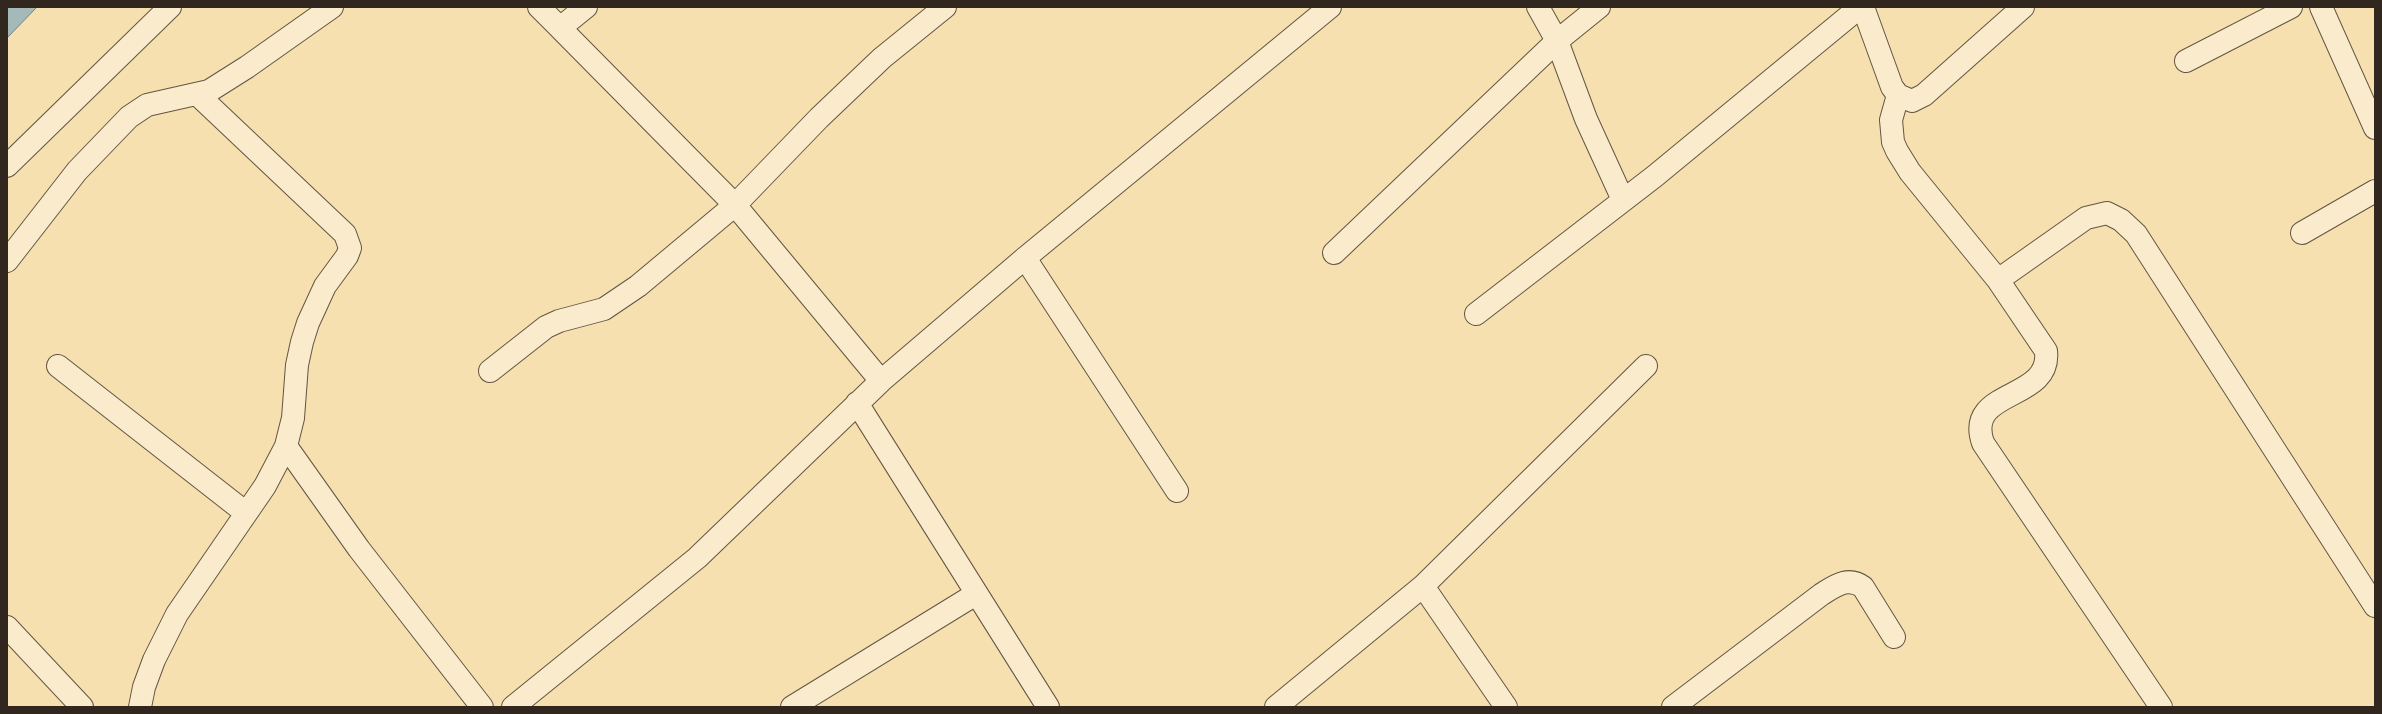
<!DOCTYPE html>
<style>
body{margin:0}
#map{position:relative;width:2382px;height:714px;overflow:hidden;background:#f6e0b0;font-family:"IM FELL French Canon",serif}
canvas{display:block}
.frame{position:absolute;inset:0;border:8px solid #32271e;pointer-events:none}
</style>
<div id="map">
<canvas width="2382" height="714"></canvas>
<div class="frame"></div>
</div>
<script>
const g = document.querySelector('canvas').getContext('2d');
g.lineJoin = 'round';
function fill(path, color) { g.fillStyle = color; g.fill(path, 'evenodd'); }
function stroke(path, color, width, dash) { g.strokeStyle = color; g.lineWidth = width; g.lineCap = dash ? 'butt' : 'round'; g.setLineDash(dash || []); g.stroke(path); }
const water = new Path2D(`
 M 7,7 L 37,7 L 7,38 Z`);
const minor = new Path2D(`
 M 539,7 L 560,28 L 586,7
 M 1538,7 L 1557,41 L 1586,119 L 1623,200
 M 1863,7 L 1892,87 L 1898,95 L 1912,101 L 1924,95 L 2023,7
 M 2321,7 L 2375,128
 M 560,28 L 735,205 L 881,381
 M 2186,61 L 2291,7
 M 1898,95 L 1891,120 L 1893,142 L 1897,151 L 1910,172 L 1998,280 L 2046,351 C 2052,402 1964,388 1983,443 L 2161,707
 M 7,166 L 170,7
 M 2302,233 L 2375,191
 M 1334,253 L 1557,41 L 1599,7
 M 1025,258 L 1177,491
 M 7,261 L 77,171 L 129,117 L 147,105 L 209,91 L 247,67 L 332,7
 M 1998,280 L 2086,218 L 2107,213 L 2121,220 L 2136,234 L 2375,606
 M 1476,314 L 1655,176 L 1860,7
 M 58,366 L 246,513
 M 490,371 L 546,327 L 559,321 L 604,309 L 638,286 L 735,205 L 819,118 L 882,58 L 945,7
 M 857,403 L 1048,707
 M 286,446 L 359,549 L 482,707
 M 1423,586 L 1506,707
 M 7,627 L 82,707
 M 140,707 L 144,687 L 154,660 L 177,614 L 265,486 L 286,446 L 293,418 L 297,365 L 302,342 L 308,323 L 325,286 L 347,256 L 350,248 L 345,234 L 198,95
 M 513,707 L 697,558 L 881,381 L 1025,258 L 1330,7
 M 792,707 L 976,594
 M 1276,707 L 1423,586 L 1646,366
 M 1673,707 L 1822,594 C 1835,586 1848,576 1863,587 L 1894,637`);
fill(water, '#a3bab8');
stroke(water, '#767f7a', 1);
stroke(minor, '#635542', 24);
stroke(minor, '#f9ebcc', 22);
</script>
